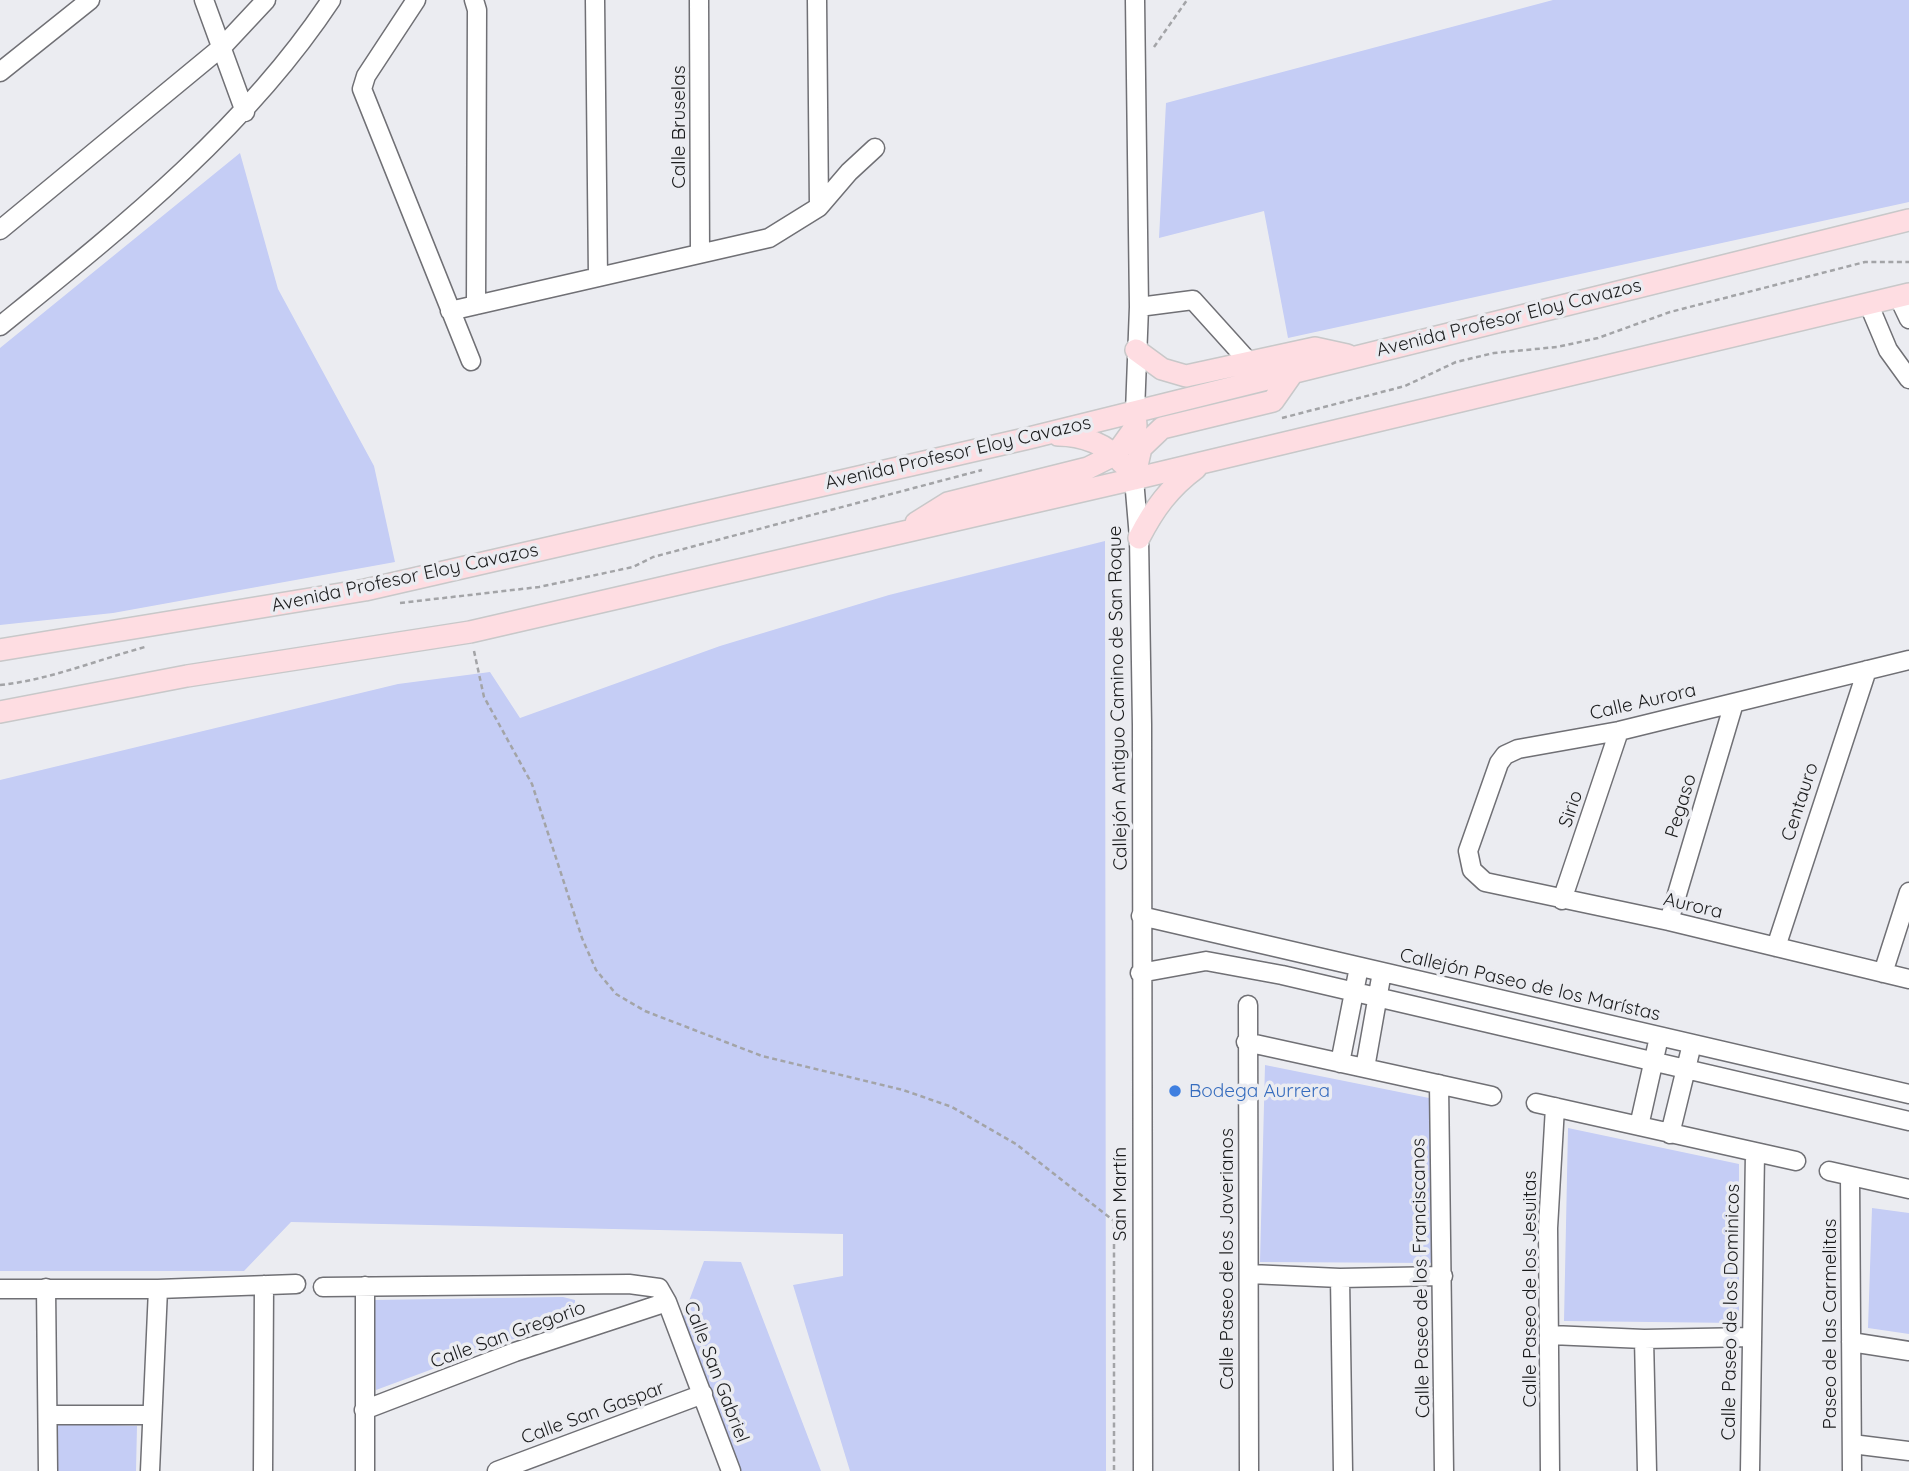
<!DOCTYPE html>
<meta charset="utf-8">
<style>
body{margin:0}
canvas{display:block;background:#ebecf1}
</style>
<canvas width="1909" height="1471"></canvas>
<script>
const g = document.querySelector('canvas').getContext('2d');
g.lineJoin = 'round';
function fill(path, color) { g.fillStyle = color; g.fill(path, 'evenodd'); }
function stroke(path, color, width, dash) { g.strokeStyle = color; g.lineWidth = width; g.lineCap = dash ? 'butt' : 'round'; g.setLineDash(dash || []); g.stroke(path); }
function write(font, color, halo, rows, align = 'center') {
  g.font = font + ' Quicksand,sans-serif'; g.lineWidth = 7; g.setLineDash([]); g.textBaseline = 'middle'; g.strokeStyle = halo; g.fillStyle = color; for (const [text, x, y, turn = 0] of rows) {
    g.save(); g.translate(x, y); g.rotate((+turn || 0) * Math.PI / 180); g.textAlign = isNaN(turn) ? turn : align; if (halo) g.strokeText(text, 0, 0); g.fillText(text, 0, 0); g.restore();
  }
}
const green = new Path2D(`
 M 1553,0 L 1909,0 L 1909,202 L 1288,338 L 1264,211 L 1159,238 L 1166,103 Z
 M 240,153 L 278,289 L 374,466 L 395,562 L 113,613 L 0,625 L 0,348 Z
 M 1105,541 L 1106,1471 L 850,1471 L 793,1285 L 843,1276 L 843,1234 L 291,1222 L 244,1271 L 0,1271 L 0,780 L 398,684 L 490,672 L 520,718 L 720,646 L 889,595 Z
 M 1265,1065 L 1434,1099 L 1433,1263 L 1260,1262 Z
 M 1568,1128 L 1739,1164 L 1739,1323 L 1564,1321 Z
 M 1872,1208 L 1909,1213 L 1909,1334 L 1868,1328 Z
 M 704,1261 L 741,1262 L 821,1471 L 741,1471 L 683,1317 Z
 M 563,1297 L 575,1300 L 575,1311 L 570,1318 L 376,1390 L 374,1300 Z
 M 58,1423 L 137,1426 L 136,1471 L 56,1471 Z`);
const path = new Path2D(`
 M 1154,47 L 1187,0
 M 1282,418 L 1405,386 L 1456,362 L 1494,353 L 1557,347 L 1598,338 L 1670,312 L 1865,262 L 1909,262
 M 400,603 L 539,587 L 633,567 L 653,557 L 982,470
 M 474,651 L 484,697 L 532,784 L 582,938 L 596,970 L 616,994 L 645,1011 L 762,1056 L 903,1090 L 952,1107 L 1016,1144 L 1114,1221 L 1114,1471
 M 0,685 C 49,680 97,660 145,647`);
const minor = new Path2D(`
 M 204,0 L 245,112
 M 416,0 L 366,76 L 362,89 L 471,361
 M 474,0 L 477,10 L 476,305
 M 595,0 L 598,277
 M 699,0 L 700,253
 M 817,0 L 819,207
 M 0,72 L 90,0
 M 0,230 L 223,46 L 266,0
 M 1898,296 L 1909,319
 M 1869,305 L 1888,350 L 1909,379
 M 1139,307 L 1193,300 L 1249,362
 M 450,311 L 769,238 L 819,207 L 849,172 L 875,148
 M 0,326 C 120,229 245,130 331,0
 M 1135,412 L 1139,307 L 1135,0
 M 1134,479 L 1139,538 L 1142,725 L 1143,1471
 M 1909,660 L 1619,731 L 1518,749 L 1505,755 L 1499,763 L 1468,851 L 1472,870 L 1485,882 L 1669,921 L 1909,979
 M 1562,900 L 1619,731
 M 1141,916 L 1909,1094
 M 1669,921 L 1734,703
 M 1776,947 L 1867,670
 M 1140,973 L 1206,961 L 1282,975 L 1909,1121
 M 1883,973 L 1909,892
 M 1248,1005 L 1249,1471
 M 1246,1042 L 1492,1096
 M 1340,1063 L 1359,967
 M 1365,1068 L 1382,972
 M 1439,1084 L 1444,1471
 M 1536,1103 L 1796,1161
 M 1639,1126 L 1659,1037
 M 1670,1134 L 1692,1044
 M 1829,1171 L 1909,1189
 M 1850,1176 L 1852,1471
 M 1250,1274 L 1340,1278 L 1443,1276
 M 1340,1278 L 1343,1471
 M 365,1286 L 365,1471
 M 323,1287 L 629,1284 L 659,1288 L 667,1302 L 731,1471
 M 46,1288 L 48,1471
 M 0,1289 L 158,1289 L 296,1284
 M 1551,1335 L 1644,1339 L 1751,1337
 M 1644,1339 L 1647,1471
 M 1851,1342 L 1909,1351
 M 364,1410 L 515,1352 L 667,1302
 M 49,1415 L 152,1415
 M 1852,1444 L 1909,1451
 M 150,1471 L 158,1289
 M 263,1471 L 264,1285
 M 497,1471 L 703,1394
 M 1550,1471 L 1548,1228 L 1555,1107
 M 1750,1471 L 1755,1153`);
const major = new Path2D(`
 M 1136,350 L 1162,369 L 1186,376 L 1315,348 L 1347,355
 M 1058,435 C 1081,435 1108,444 1122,463
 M 1134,479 L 1141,448 L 1162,428 L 1273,401 L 1294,371
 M 916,523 L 948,503 L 1088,468 L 1116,454 L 1136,426 L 1135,412
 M 1139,538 C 1154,509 1169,488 1196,468
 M 0,650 L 365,590 L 1029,438 L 1909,220
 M 0,712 L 187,676 L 470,632 L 1134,479 L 1909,294`);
const markers = [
 [1175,1091,7,"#3f7fe0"]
];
const streetNames = [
 ["Calle Bruselas",679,127,-90],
 ["Avenida Profesor Eloy Cavazos",1509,318,-14],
 ["Avenida Profesor Eloy Cavazos",958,453,-13],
 ["Avenida Profesor Eloy Cavazos",405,578,-12],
 ["Callejón Antiguo Camino de San Roque",1118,698,-91],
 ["Calle Aurora",1643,702,-13],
 ["Centauro",1800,802,-72],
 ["Pegaso",1681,806,-73],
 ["Sirio",1571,809,-71],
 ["Aurora",1693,906,13],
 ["Callejón Paseo de los Marístas",1530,985,13],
 ["San Martín",1120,1194,-90],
 ["Calle Paseo de los Javerianos",1227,1259,-90],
 ["Calle Paseo de los Franciscanos",1421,1278,-91],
 ["Calle Paseo de los Jesuitas",1530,1289,-90],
 ["Calle Paseo de los Dominicos",1731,1312,-89],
 ["Paseo de las Carmelitas",1830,1324,-90],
 ["Calle San Gregorio",508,1335,-20],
 ["Calle San Gabriel",716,1372,69],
 ["Calle San Gaspar",593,1413,-20]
];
const shopNames = [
 ["Bodega Aurrera",1189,1091]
];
fill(green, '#c5cdf5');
stroke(minor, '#707075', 21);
stroke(major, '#c8c8c9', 24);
stroke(path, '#a3a4a7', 2.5, [5, 3.5]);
stroke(minor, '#fff', 18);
stroke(major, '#fedde2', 21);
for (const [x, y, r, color] of markers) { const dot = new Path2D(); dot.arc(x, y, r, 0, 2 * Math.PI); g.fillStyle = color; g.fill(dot); stroke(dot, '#ebecf1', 2.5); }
write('19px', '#1a1b1c', '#ebecf1', streetNames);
write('19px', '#366cbe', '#ebecf1', shopNames, 'left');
</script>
